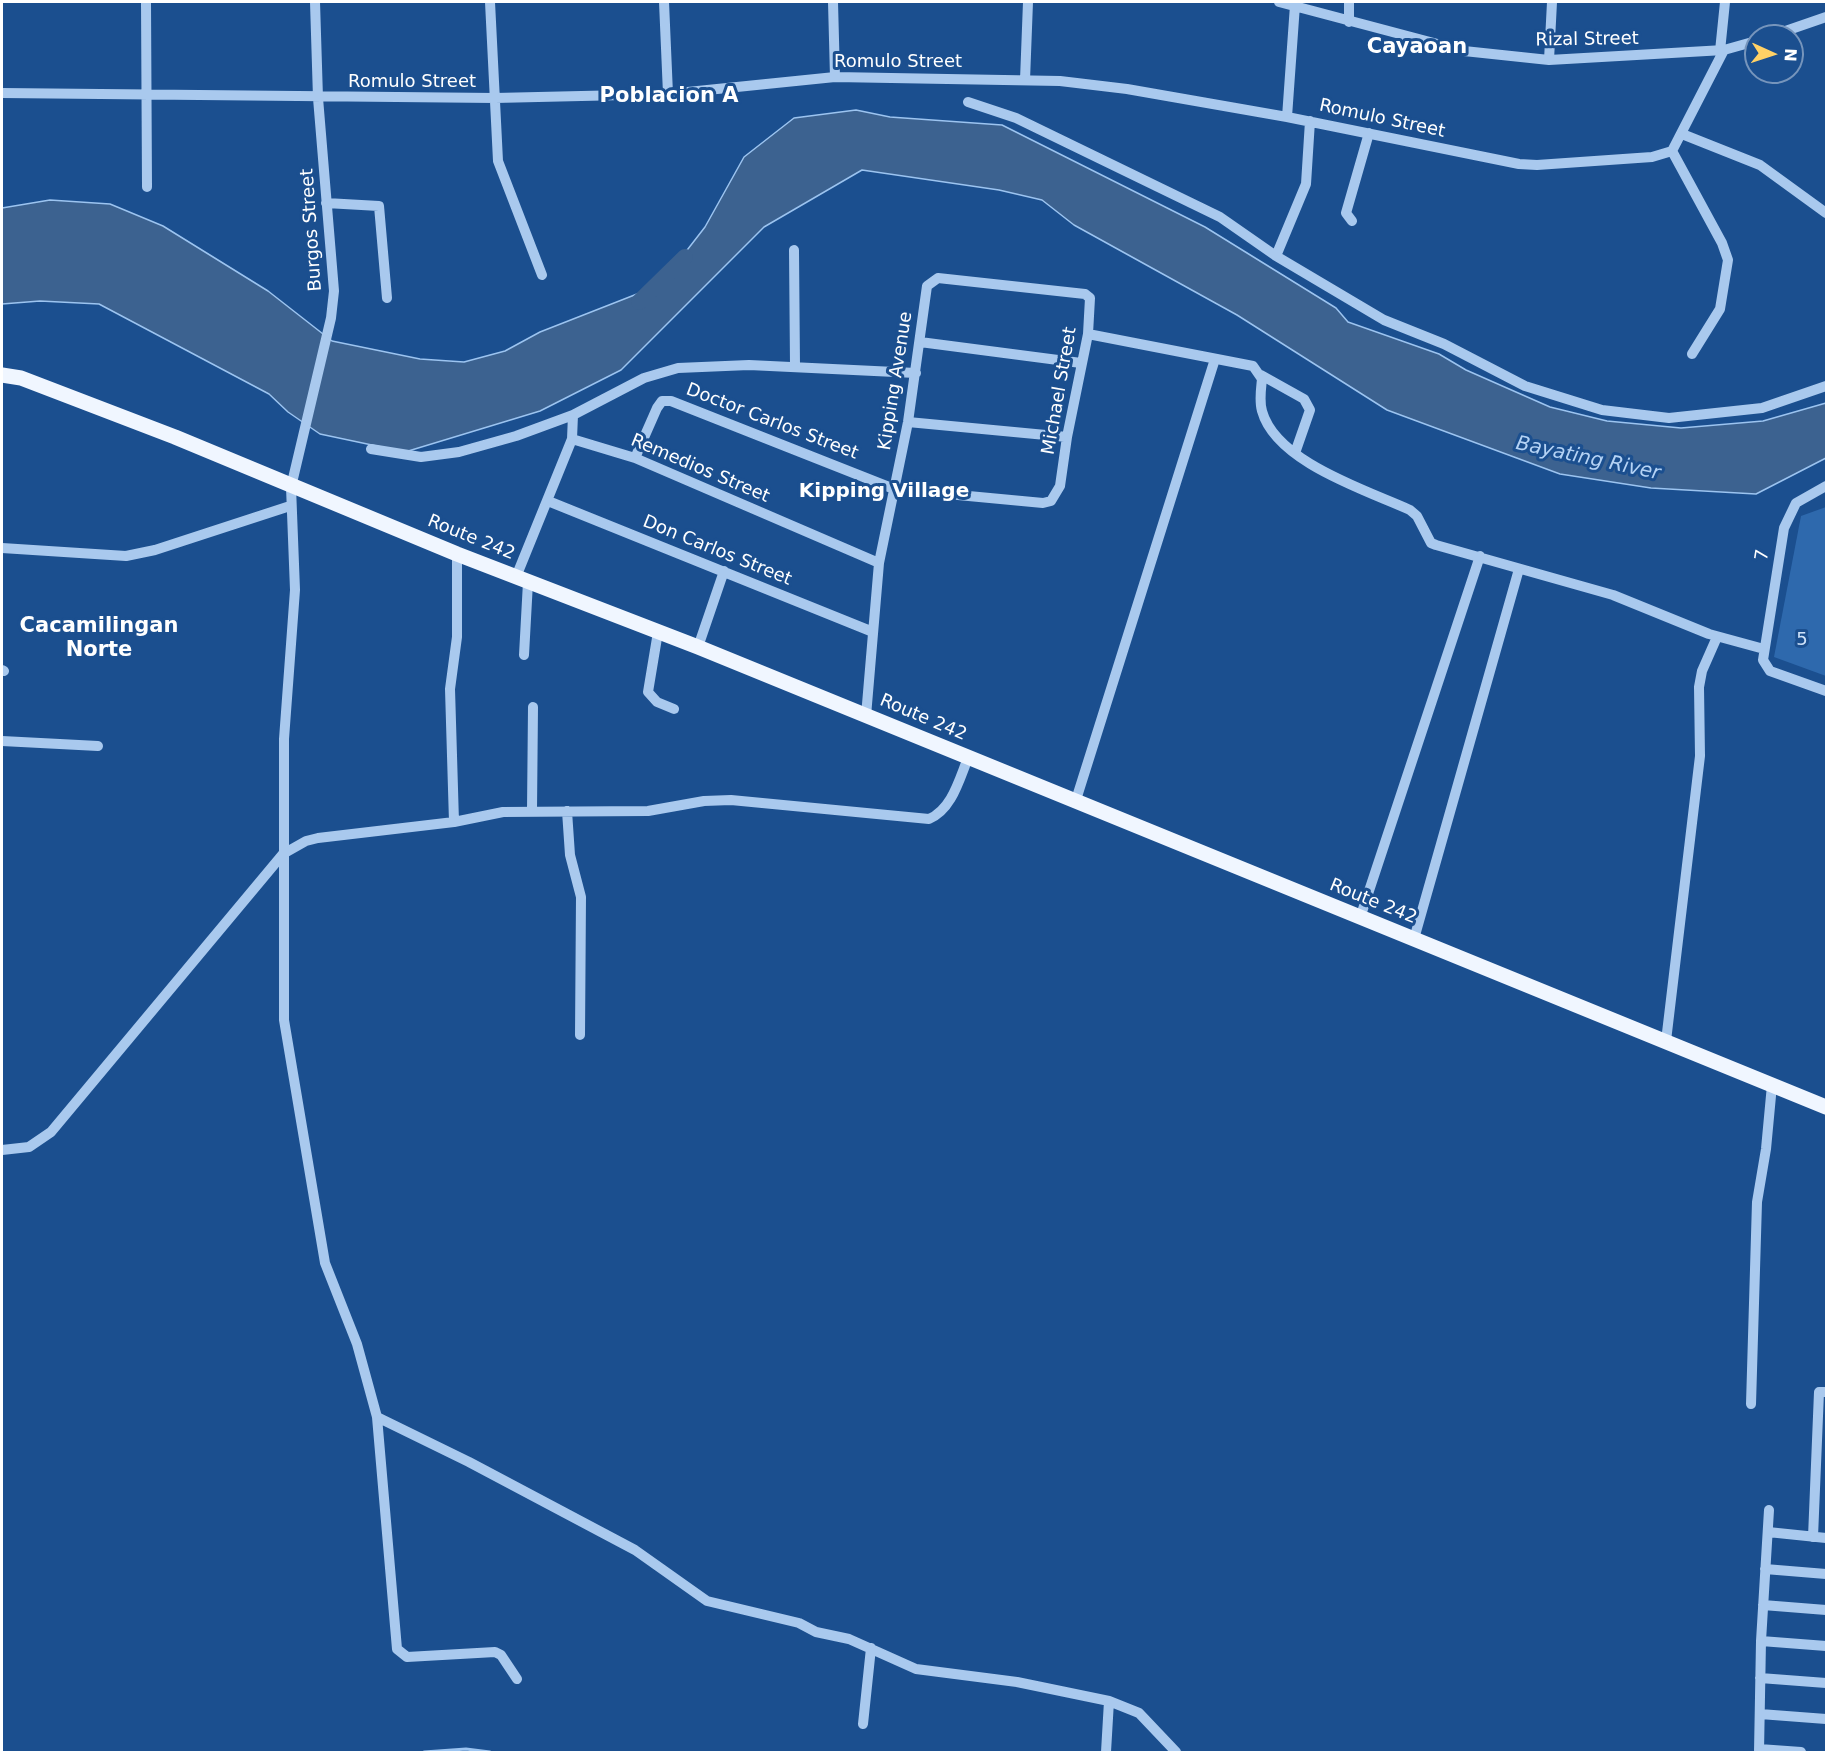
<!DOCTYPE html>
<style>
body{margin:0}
#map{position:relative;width:1828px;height:1754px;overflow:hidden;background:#1b4f8f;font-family:"DejaVu Sans",sans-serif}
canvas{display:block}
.frame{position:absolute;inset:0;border:3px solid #fff;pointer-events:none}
.north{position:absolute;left:1744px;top:24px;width:60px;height:60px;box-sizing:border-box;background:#1b4f8f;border:2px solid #7695bc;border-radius:50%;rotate:93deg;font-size:16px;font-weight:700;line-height:24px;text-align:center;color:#fff}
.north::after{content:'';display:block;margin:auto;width:21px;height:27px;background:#ffd166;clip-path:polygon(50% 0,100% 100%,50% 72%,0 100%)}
</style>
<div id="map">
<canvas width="1828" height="1754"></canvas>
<div class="frame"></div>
<div class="north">N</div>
</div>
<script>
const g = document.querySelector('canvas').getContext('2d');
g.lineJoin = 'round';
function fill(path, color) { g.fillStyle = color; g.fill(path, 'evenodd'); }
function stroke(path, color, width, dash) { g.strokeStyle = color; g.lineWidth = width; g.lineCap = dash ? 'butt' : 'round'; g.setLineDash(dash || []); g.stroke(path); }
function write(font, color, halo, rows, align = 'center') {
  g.font = font + ' "DejaVu Sans",sans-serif'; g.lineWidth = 6; g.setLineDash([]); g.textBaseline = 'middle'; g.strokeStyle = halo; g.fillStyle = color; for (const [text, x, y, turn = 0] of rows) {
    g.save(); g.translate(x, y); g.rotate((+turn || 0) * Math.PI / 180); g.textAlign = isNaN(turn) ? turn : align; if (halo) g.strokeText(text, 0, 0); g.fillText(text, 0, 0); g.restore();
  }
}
const green = new Path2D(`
 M 1826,507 L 1826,676 L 1774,657 L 1801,516 Z`);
const water = new Path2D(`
 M 856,110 L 890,117 L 1002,125 L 1205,227 L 1336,308 L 1348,322 L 1439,354 L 1466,370 L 1550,407 L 1607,421 L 1681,428 L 1763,421 L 1826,403 L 1826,458 L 1756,494 L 1651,488 L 1560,474 L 1387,410 L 1237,315 L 1074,225 L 1042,200 L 999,190 L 862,170 L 764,227 L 621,370 L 540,411 L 405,452 L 320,434 L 288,412 L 269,394 L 99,304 L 40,301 L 2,304 L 2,208 L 50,200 L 110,204 L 163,226 L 268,291 L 332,341 L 420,359 L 464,362 L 505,351 L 540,332 L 660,285 L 705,227 L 744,157 L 794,118 Z`);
const stream = new Path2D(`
 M 424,1752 L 466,1749 L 490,1752`);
const river = new Path2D(`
 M 639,302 L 685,257`);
const minor = new Path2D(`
 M 146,2 L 147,187
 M 315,2 L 318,98 L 334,291 L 331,318 L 291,487 L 295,590 L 284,739 L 284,1020 L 325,1263 L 357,1344 L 377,1417 L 397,1649 L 407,1657 L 495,1652 L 501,1655 L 517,1679
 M 490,2 L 498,161 L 542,275
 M 664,2 L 668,94
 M 833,2 L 835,77
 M 1279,2 L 1464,51 L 1549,60 L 1724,50 L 1756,41
 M 1349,22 L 1349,2
 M 1771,36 L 1826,17
 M 1720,51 L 1725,2
 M 1549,60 L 1552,2
 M 1025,80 L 1028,2
 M 2,93 L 495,98 L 668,94 L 835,77 L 1060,81 L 1127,89 L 1287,117 L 1519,164 L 1537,165 L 1652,157 L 1672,151 L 1724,50
 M 968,102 L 1016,118 L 1220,217 L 1276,256 L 1384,320 L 1444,344 L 1525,386 L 1602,410 L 1669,418 L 1762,408 L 1826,386
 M 1287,117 L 1295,5
 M 1682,134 L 1760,165 L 1826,213
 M 1672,151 L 1722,243 L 1728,260 L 1720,309 L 1692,354
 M 326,203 L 379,206 L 387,298
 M 1352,221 L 1346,213 L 1369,133
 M 794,250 L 795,366
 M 1276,256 L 1306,184 L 1310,121
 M 1088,334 L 1253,366 L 1262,379 C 1261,389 1259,401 1262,411 C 1276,462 1366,490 1410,510 L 1417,516 L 1431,543 L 1436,545 L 1613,595 L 1709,634 L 1764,649
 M 920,342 L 1081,363
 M 1261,375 L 1304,399 L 1310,410 L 1295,453
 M 908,422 L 1067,437
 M 572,439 L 635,458 L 879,563
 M 371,449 L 421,457 L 459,452 L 516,436 L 573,415 L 644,378 L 678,368 L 749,365 L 916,373
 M 635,458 L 657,408 L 662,401 L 671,401 L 894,489 L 1043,503 L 1051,501 L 1060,486 L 1067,437 L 1088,334 L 1090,298 L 1085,294 L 938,278 L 927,286 L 908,422 L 879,563 L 866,716
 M 1826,486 L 1796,503 L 1784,528 L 1763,660 L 1770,671 L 1826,691
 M 548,501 L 873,632
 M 2,548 L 126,556 L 155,550 L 290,506
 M 516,577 L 572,439 L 573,415
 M 658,632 L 648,692 L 657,702 L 674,709
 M 698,647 L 724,571
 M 524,655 L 528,582
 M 2,670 L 4,671
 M 2,741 L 98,746
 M 1075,803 L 1215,359
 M 532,810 L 533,707
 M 567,811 L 570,855 L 581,897 L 580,1035
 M 454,822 L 450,689 L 457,637 L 457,554
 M 1360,918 L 1480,556
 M 1414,939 L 1519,569
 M 1666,1041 L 1700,756 L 1699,687 L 1702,671 L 1717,637
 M 2,1150 L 29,1147 L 51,1132 L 283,854 L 306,841 L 318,838 L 454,822 L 503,812 L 648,811 L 704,801 L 731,800 L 929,819 C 952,809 959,780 968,758
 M 1751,1404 L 1757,1202 L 1766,1149 L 1772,1085
 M 377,1417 L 469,1462 L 635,1550 L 707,1601 L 799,1623 L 816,1632 L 849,1639 L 916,1669 L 1017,1682 L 1109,1701 L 1139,1713 L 1176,1752
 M 1768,1532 L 1826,1538
 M 1813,1537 L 1819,1392 L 1826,1392
 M 1765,1569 L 1826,1574
 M 1763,1605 L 1826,1610
 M 1761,1641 L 1826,1646
 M 1760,1678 L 1826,1683
 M 1760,1714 L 1826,1719
 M 863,1724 L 871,1648
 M 1759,1749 L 1801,1752
 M 1106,1752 L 1109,1701
 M 1759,1752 L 1761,1641 L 1769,1510`);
const major = new Path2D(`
 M 2,375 L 21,378 L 175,437 L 457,554 L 698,647 L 1826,1107`);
const streetNames = [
 ["Rizal Street",1587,40,-1],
 ["Romulo Street",898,62],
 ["Romulo Street",412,82],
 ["Romulo Street",1382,119,12],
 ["Burgos Street",312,230,-94],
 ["Kipping Avenue",896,381,-81],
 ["Michael Street",1060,391,-80],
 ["Doctor Carlos Street",772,422,21],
 ["Remedios Street",700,469,23],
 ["Route 242",471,538,22],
 ["Don Carlos Street",717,551,22],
 ["7",1763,555,-81],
 ["Route 242",923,718,23],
 ["Route 242",1373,902,22]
];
const parkNames = [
 ["5",1802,640]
];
const waterNames = [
 ["Bayating River",1588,459,12]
];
const neighbourhoodNames = [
 ["Kipping Village",884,492]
];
const quarterNames = [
 ["Cayaoan",1417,48],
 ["Poblacion A",669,97],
 ["Cacamilingan",99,627],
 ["Norte",99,651]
];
fill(green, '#2e69ad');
fill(water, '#3c6290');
stroke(water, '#9cc4f0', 1.5);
stroke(stream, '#9cc4f0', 3);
stroke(river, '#3c6290', 16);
stroke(minor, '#a9c9ee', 10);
stroke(major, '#f0f6ff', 15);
write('18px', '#fff', '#1b4f8f', streetNames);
write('18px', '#cfe3fa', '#1b4f8f', parkNames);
write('italic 20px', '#b5d3f5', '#1b4f8f', waterNames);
write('bold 20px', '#fff', '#1b4f8f', neighbourhoodNames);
write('bold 21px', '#fff', '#1b4f8f', quarterNames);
</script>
